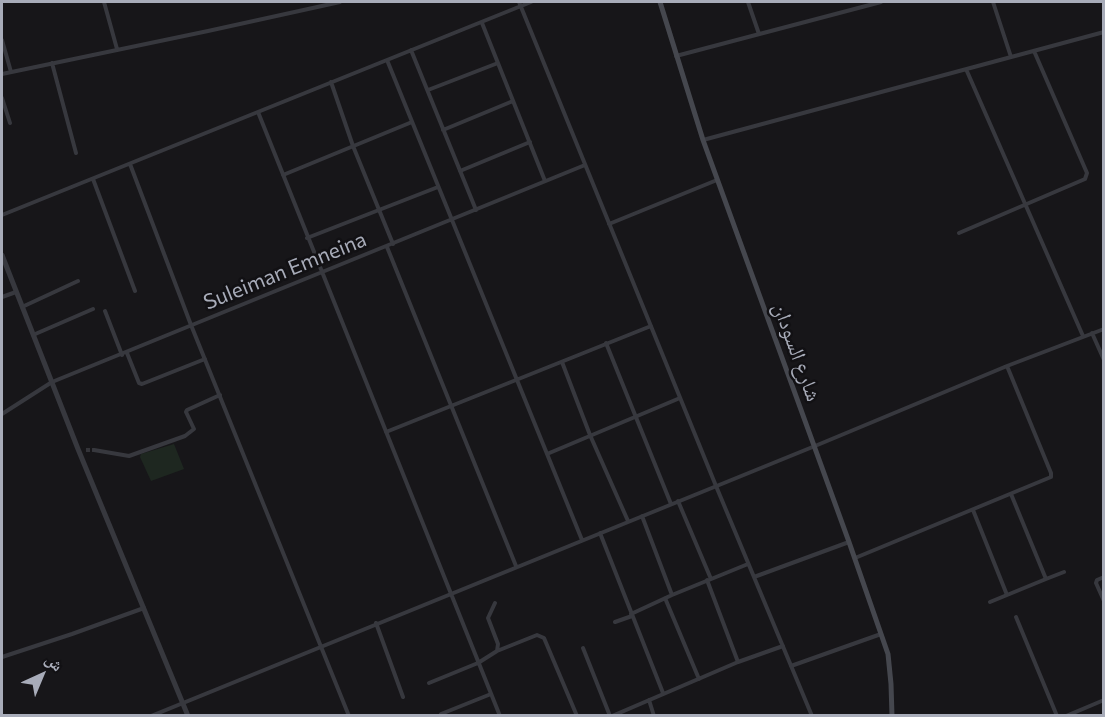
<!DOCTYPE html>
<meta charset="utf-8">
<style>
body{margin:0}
#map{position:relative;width:1105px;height:717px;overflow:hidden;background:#171619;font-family:Commissioner,"Noto Naskh Arabic",sans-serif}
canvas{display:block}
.frame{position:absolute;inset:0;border:3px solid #a8acb9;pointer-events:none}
.north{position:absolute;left:12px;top:645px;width:60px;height:60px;-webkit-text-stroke:4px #121114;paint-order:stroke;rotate:44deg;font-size:16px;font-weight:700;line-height:24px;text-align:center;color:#a8acb9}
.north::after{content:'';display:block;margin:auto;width:21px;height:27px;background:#a8acb9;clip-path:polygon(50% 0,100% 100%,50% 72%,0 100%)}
</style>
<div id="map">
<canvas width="1105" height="717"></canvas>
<div class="frame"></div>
<div class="north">ش</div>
</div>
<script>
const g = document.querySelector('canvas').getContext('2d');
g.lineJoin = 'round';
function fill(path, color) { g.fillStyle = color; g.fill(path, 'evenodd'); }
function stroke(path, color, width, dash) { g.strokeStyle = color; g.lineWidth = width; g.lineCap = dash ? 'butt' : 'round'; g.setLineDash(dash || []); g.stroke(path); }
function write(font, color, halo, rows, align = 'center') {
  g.font = font + ' Commissioner,"Noto Naskh Arabic",sans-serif'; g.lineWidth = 5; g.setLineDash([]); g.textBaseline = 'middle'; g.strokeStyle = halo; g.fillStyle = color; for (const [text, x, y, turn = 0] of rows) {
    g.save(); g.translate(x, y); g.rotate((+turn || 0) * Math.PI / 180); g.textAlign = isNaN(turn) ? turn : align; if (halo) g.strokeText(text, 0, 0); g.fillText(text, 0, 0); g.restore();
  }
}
const green = new Path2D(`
 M 174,444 L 184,469 L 151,481 L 140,457 L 141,454 Z`);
const minorTunnel = new Path2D(`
 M 86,450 L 94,450`);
const minor = new Path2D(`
 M 104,2 L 117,49
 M 519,2 L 716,486 L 812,716
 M 748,2 L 759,34
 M 993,2 L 1011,57
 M 482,23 L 545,181
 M 2,40 L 11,72
 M 411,50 L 476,210
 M 676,56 L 881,2
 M 387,60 L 582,540
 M 52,63 L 76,153
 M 966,69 L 1083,336
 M 2,74 L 208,31 L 340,2
 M 331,82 L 353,146 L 393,244
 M 428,90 L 498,63
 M 2,98 L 10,123
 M 258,112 L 500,716
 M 443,130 L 513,101
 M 703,140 L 1104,32
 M 130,164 L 191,325 L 349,716
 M 460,171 L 530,142
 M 283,175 L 412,122
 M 93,179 L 135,291
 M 2,215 L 531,2
 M 609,224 L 717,180
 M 959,233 L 1085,179 L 1087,173 L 1034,51
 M 307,238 L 438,187
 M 387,247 L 516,566
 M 2,297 L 16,292
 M 22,307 L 78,281
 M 105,311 L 122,355
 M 1092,333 L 1104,360
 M 33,335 L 93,309
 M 606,343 L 671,504
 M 127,353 L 139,383 L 142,384 L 205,359
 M 562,362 L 590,435 L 628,521
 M 2,414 L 52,382 L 585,165
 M 386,432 L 651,326
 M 94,450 L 129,456 L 185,436 L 194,429 L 186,412 L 187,410 L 220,395
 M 547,454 L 680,398
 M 678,501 L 711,579
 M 973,510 L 1007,595 L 1046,579 L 1011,494
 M 642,516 L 672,595 L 748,564
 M 600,533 L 663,693
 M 855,558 L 1051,477 L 1051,473 L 1007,366
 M 754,577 L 849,542
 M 1104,577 L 1097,580 L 1096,583 L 1104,601
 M 1046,579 L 1064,572
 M 707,580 L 738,662
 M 665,598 L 699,679
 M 990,602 L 1007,595
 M 631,614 L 672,595
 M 1016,617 L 1057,716
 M 615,622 L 632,616
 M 376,623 L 403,697
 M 583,648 L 610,716
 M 497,651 L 537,635 L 544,638 L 577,716
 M 2,657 L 72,634 L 144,608
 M 791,666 L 881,634
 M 429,683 L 478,663 L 497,651 L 498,644 L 488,618 L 495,603
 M 649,700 L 654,716
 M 441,714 L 491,694
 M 151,716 L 815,446 L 1007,366 L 1104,329
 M 612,716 L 738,662 L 783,646
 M 1066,716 L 1104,700`);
const tertiary = new Path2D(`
 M 2,255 L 78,449 L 188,716`);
const secondary = new Path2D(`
 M 660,2 L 703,140 L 849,542 L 888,654 L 891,684 L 892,716`);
const streetNames = [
 ["Suleiman Emneina",285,271,-22],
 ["شارع السودان",797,352,70]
];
fill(green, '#1e2720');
stroke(minorTunnel, '#343439', 4, [4, 2]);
stroke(minor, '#37383e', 4);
stroke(tertiary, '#37383e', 5);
stroke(secondary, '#45474e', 5);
write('21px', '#a8acb9', '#121114', streetNames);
</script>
